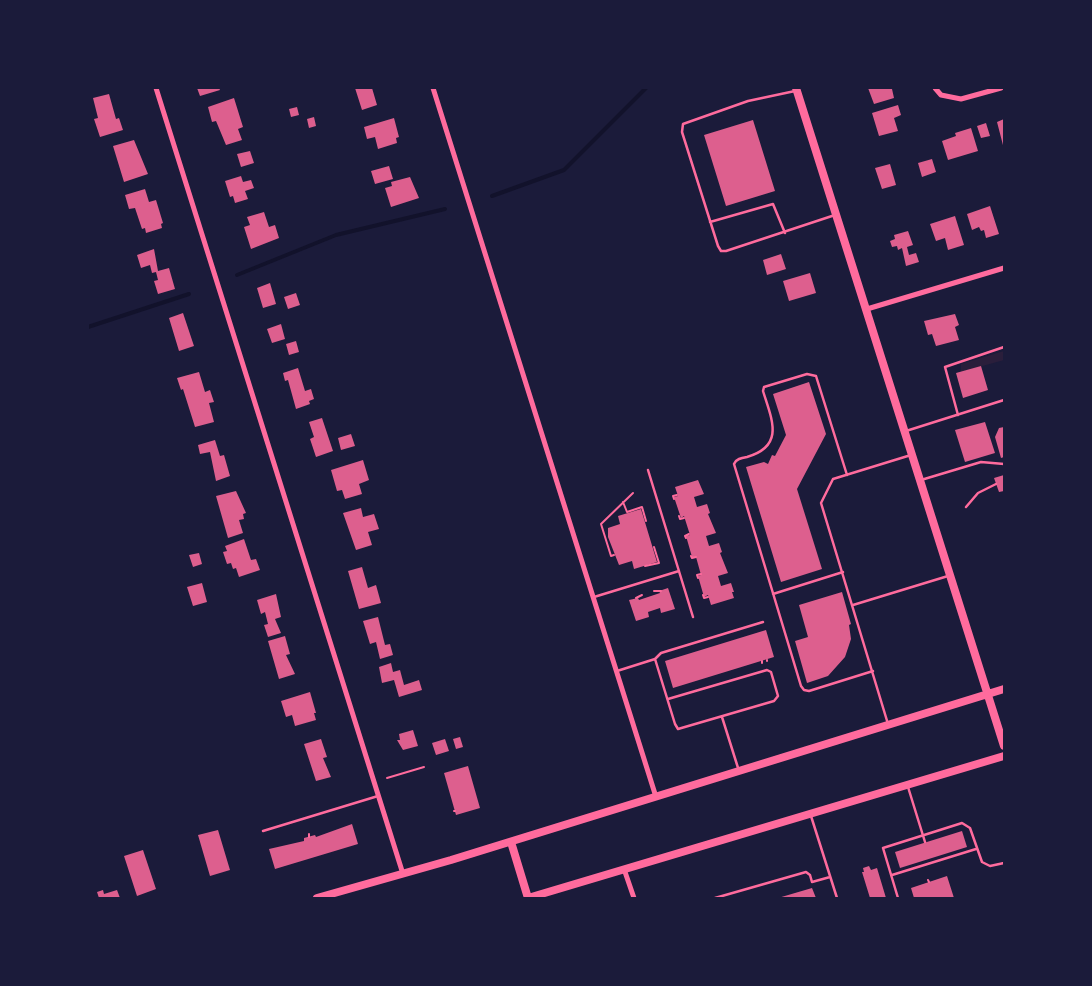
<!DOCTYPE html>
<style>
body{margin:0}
#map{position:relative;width:1092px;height:986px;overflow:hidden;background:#1b1b3a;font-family:"Exo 2",sans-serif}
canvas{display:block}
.frame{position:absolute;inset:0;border:89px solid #1b1b3a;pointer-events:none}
</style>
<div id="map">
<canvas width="1092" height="986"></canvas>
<div class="frame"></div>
</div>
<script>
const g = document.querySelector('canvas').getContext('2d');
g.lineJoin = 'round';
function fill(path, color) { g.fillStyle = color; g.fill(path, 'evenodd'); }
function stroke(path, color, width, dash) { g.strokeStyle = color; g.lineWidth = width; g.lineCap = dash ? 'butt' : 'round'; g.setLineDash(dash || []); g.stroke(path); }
const green = new Path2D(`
 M 1004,351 L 1004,360 L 961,372 L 961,364 Z`);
const stream = new Path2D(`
 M 492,196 L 564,170 L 646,88
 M 237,275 L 336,235 L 445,209
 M 88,327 L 189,294`);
const building = new Path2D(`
 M 197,88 L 219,88 L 220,90 L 200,96 Z
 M 355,88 L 372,88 L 377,105 L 362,110 Z
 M 868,88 L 892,89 L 894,98 L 874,104 Z
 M 109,94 L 116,119 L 119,118 L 123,130 L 100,137 L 94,119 L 98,118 L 93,98 Z
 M 234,98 L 243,127 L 238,129 L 242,140 L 226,145 L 216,121 L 212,122 L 208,107 Z
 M 898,105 L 901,115 L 894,118 L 898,131 L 879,136 L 872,113 Z
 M 297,107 L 299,115 L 291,117 L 289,109 Z
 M 314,117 L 316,126 L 309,128 L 307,119 Z
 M 394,118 L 399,137 L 396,138 L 397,143 L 378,149 L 375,137 L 367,139 L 364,127 Z
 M 1004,119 L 1004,149 L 997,122 Z
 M 753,120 L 775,191 L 726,206 L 704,135 Z
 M 986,123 L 990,136 L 981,138 L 977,126 Z
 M 971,128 L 978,151 L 948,160 L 942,141 L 956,136 L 955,133 Z
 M 134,140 L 148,174 L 124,182 L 113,146 Z
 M 250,151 L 254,163 L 241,167 L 237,154 Z
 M 932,159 L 936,172 L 922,177 L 918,163 Z
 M 890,164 L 896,185 L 882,189 L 875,168 Z
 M 389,166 L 393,179 L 375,184 L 371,171 Z
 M 241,176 L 243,182 L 251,180 L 254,188 L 245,191 L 248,199 L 235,203 L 233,196 L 230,197 L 225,181 Z
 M 410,177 L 419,198 L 391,207 L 385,188 L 392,186 L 391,182 Z
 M 145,189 L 149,202 L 156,200 L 163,223 L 161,224 L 162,228 L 146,233 L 145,228 L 142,229 L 135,208 L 129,209 L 125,195 Z
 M 990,206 L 999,234 L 986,238 L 984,230 L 981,231 L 979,227 L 972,230 L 967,214 Z
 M 264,212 L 269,227 L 275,225 L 279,238 L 251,249 L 244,227 L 250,225 L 247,217 Z
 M 955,216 L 964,245 L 948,250 L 945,238 L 936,241 L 930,224 Z
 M 908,231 L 913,245 L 907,247 L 909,255 L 916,253 L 919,262 L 906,266 L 902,248 L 898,250 L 897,246 L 892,247 L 890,241 L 895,239 L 894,235 Z
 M 154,249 L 158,271 L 169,268 L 175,289 L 158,294 L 154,281 L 158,280 L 156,272 L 152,273 L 150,265 L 141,268 L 137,255 Z
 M 781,254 L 786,269 L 767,275 L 763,260 Z
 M 810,273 L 816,293 L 789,301 L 783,281 Z
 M 270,283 L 276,304 L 263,308 L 257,288 Z
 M 296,293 L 300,305 L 288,309 L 284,297 Z
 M 183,313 L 194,346 L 179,351 L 169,318 Z
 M 955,314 L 959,325 L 955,327 L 959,340 L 936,346 L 932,334 L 928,335 L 924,321 Z
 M 281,324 L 285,339 L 272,343 L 267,329 Z
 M 296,341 L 299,352 L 289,355 L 286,344 Z
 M 981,366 L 988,390 L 963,398 L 956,373 Z
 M 298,368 L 305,391 L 311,389 L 314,399 L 309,401 L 310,404 L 296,409 L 288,380 L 285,381 L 283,373 Z
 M 199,372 L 205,392 L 210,390 L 214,402 L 209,403 L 214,422 L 195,427 L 183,389 L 181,390 L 177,378 Z
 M 809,382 L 826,434 L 797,489 L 822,569 L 781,582 L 746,467 L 764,462 L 768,464 L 772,455 L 775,456 L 786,435 L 773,394 Z
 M 322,418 L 333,451 L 316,457 L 310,439 L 314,437 L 309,422 Z
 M 985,422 L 995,453 L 965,462 L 955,430 Z
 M 1004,427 L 1004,457 L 1001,458 L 995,437 L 999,428 Z
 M 351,434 L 355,446 L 341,450 L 338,438 Z
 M 215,440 L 220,456 L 224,455 L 230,476 L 216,481 L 210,452 L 200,454 L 198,445 Z
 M 363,460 L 369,480 L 359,484 L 362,494 L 345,499 L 342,490 L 337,491 L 331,470 Z
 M 1004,475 L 1004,491 L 999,492 L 994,478 Z
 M 698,480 L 704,494 L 694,497 L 697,507 L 707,504 L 710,513 L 708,514 L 716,533 L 706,536 L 709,546 L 719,543 L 722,552 L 720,553 L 728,573 L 718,576 L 721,586 L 731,583 L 734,592 L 732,592 L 734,598 L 711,605 L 708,595 L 704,597 L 698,576 L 701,575 L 696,557 L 692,557 L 686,536 L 690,535 L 684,516 L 681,518 L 674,497 L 678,496 L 675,487 Z
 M 236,491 L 246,513 L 243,514 L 244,519 L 239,520 L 243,533 L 228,538 L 216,496 Z
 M 361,508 L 363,517 L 374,514 L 379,529 L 368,532 L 372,545 L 356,550 L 343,513 Z
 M 641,509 L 657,562 L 634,569 L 632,561 L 619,565 L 608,537 L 608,528 L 620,524 L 618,516 Z
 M 244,539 L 251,560 L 256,559 L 260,570 L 239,577 L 236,568 L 233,569 L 231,563 L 227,564 L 223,552 L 227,551 L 225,546 Z
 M 199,553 L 202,564 L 193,567 L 189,555 Z
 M 362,567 L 368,588 L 376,585 L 381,603 L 359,609 L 348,571 Z
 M 202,583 L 207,602 L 193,606 L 187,587 Z
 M 668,588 L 675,609 L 661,613 L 660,608 L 648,612 L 649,617 L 636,621 L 629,600 L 638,598 L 639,600 L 660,593 L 659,591 Z
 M 842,592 L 851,624 L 849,625 L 851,639 L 845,657 L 828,676 L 807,683 L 795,641 L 808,637 L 799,605 Z
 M 276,594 L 281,617 L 275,619 L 281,633 L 268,637 L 264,625 L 268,624 L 265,612 L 261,614 L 257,600 Z
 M 378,617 L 385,645 L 390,644 L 393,655 L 380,659 L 376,642 L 370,644 L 363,621 Z
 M 766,630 L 774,657 L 673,688 L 665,661 Z
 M 285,636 L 290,654 L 286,655 L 295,674 L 279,679 L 268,641 Z
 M 391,663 L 393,672 L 400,670 L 404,685 L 419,680 L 422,690 L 399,697 L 394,680 L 382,683 L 379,667 Z
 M 310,692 L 316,713 L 314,713 L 316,720 L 295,726 L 292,715 L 286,717 L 281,701 Z
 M 413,730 L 418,746 L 403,750 L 397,740 L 400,740 L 399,734 Z
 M 460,737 L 463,747 L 456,749 L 453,739 Z
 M 321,739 L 327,757 L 323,758 L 331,777 L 316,781 L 304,744 Z
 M 445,739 L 449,751 L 436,755 L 432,743 Z
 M 468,766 L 480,808 L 456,815 L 444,773 Z
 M 352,824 L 358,844 L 275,869 L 269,849 L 304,841 L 304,838 L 315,835 L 316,837 Z
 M 218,830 L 230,870 L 210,876 L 198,835 Z
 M 962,831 L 967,847 L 900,868 L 895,852 Z
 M 143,850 L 156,889 L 137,896 L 124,856 Z
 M 869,866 L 871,870 L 877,868 L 886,898 L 870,898 L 862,872 L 864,872 L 863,868 Z
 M 947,876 L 954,898 L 914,898 L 911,888 Z
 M 812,888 L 816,898 L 778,898 Z
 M 103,890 L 104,894 L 117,890 L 120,898 L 99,898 L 97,892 Z`);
const path = new Path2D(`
 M 674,499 L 673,496 L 677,495
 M 623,502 L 627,512 L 642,507 L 646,521
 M 679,516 L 680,519 L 684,518
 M 686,538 L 685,536 L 689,534
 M 614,555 L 611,556 L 601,524 L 633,493
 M 691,556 L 692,558 L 696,557
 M 645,566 L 659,563 L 654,547
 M 698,578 L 697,575 L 701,574
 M 654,591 L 661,591
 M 703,595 L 704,598 L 708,597
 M 636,598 L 642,595
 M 767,660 L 767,661
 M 762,661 L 762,663
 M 387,778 L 424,767
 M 454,811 L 455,811
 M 309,834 L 309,837
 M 928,880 L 929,882`);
const service = new Path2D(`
 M 795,91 L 748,101 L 683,124 L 682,132 L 718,246 L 721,251 L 726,251 L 835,215
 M 710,222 L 773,204 L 785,233
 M 958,415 L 945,367 L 1004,347
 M 906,431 L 1004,400
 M 648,470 L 693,617
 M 847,475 L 816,376 L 807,374 L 764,387 L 763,391 C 772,420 785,446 747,457 C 741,458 736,459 734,464 L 801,686 L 804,690 L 809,691 L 873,671
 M 921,480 L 981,462 L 1004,464
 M 966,507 L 978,493 L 996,484
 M 773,594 L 843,572
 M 594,597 L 679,571
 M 853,605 L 948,576
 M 655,659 L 675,724 L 678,729 L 774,701 L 778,696 L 771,672 L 767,670 L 668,699
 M 617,671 L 655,659 L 661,653 L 763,622
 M 722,717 L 739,771
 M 888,724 L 821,503 L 833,479 L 911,455
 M 908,787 L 925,842
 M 811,816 L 837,898
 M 263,831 L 378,796
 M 892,875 L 976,849
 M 715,898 L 806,872 L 810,875 L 812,882 L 830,877
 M 898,898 L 883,848 L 962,823 L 970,828 L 982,862 L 990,866 L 1004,863`);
const minor = new Path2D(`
 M 156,88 L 403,874
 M 433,88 L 656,797
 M 935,88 L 941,95 L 961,99 L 1001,88
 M 867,309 L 1004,268
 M 624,869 L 634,898`);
const secondary = new Path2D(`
 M 796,88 L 1004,746
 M 511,842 L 528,898
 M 317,898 L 451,860 L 1004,689
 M 528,898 L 1004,756`);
fill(green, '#2a1e3b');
stroke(stream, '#12122b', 4);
fill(building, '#dd5f8e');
stroke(path, '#ff6b9d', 2);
stroke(service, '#ff6b9d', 2.5);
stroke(minor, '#ff6b9d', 5);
stroke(secondary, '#ff6b9d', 8);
</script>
